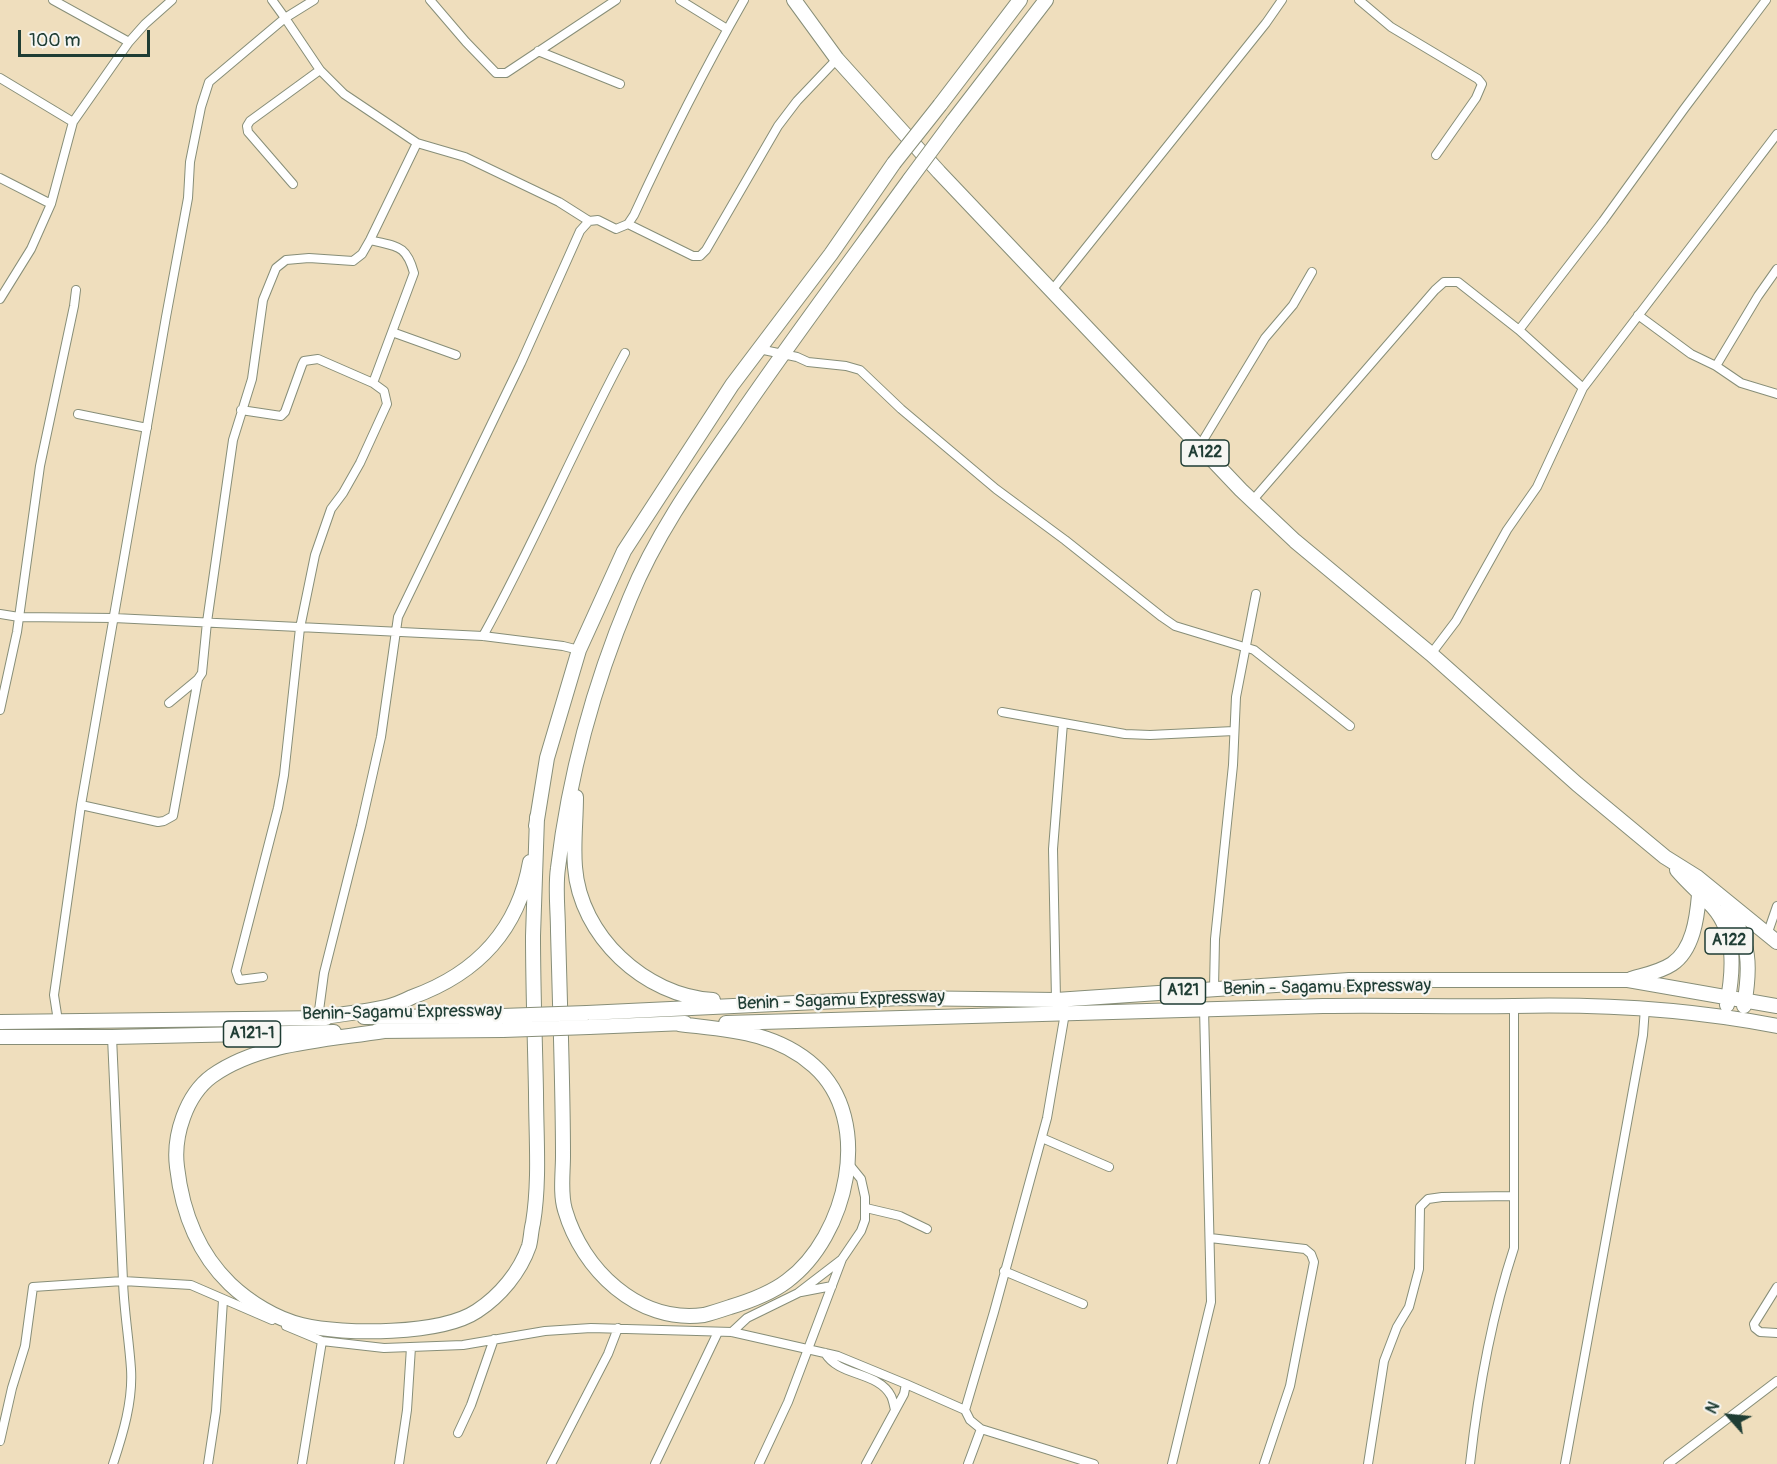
<!DOCTYPE html>
<style>
body{margin:0}
#map{position:relative;width:1777px;height:1464px;overflow:hidden;background:#efdebd;font-family:Pangolin,sans-serif}
canvas{display:block}
.north{position:absolute;left:1699px;top:1386px;width:60px;height:60px;-webkit-text-stroke:4px #f6f6f2;paint-order:stroke;rotate:297deg;font-size:16px;font-weight:700;line-height:24px;text-align:center;color:#1f3d34}
.north::after{content:'';display:block;margin:auto;width:21px;height:27px;background:#1f3d34;clip-path:polygon(50% 0,100% 100%,50% 72%,0 100%)}
.scale{position:absolute;left:18px;top:30px;width:132px;height:27px;box-sizing:border-box;border:3px solid #1f3d34;border-top:0;padding-left:8px;font-size:18px;line-height:21px;white-space:nowrap;color:#1f3d34;-webkit-text-stroke:4px #f6f6f2;paint-order:stroke}
</style>
<div id="map">
<canvas width="1777" height="1464"></canvas>
<div class="north">N</div>
<div class="scale">100 m</div>
</div>
<script>
const g = document.querySelector('canvas').getContext('2d');
g.lineJoin = 'round';
function stroke(path, color, width, dash) { g.strokeStyle = color; g.lineWidth = width; g.lineCap = dash ? 'butt' : 'round'; g.setLineDash(dash || []); g.stroke(path); }
function write(font, color, halo, rows, align = 'center') {
  g.font = font + ' Pangolin,sans-serif'; g.lineWidth = 4.5; g.setLineDash([]); g.textBaseline = 'middle'; g.strokeStyle = halo; g.fillStyle = color; for (const [text, x, y, turn = 0] of rows) {
    g.save(); g.translate(x, y); g.rotate((+turn || 0) * Math.PI / 180); g.textAlign = isNaN(turn) ? turn : align; if (halo) g.strokeText(text, 0, 0); g.fillText(text, 0, 0); g.restore();
  }
}
const street = new Path2D(`
 M 53,0 L 129,42
 M 272,0 L 285,18 L 314,0
 M 430,0 L 466,42 L 496,73 L 506,73 L 616,0
 M 680,0 L 727,29
 M 1359,0 L 1391,27 L 1478,79 L 1482,84 L 1476,98 L 1436,155
 M 538,51 L 620,84
 M 0,78 L 73,122
 M 0,178 L 51,204
 M 293,184 L 248,132 L 247,126 L 250,121 L 320,70
 M 628,224 L 693,256 L 700,256 L 706,250 L 778,126 L 797,101 L 837,59
 M 1053,289 L 1266,23 L 1282,0
 M 0,299 L 31,249 L 51,204 L 73,122 L 129,42 L 145,24 L 172,0
 M 1638,315 L 1691,354 L 1716,366 L 1741,383 L 1777,394
 M 1519,330 L 1603,221 L 1684,109 L 1766,0
 M 392,332 L 456,355
 M 759,349 L 797,357 L 808,362 L 846,366 L 860,370 L 901,409 L 996,489 L 1065,540 L 1162,617 L 1175,626 L 1254,650 L 1350,726
 M 1716,366 L 1758,296 L 1777,269
 M 241,410 L 281,416 L 285,412 L 302,365 L 304,361 L 318,359 L 373,383
 M 78,414 L 147,428
 M 1199,447 L 1265,338 L 1293,305 L 1312,272
 M 1252,501 L 1435,290 L 1444,282 L 1458,282 L 1519,330 L 1583,388
 M 0,614 L 19,617 L 114,618 L 483,636 L 563,646 L 579,650
 M 483,636 C 534,544 575,446 625,353
 M 1431,654 L 1456,621 L 1507,530 L 1537,487 L 1583,388 L 1777,134
 M 169,703 L 198,679 L 202,673 L 207,622 L 233,440 L 252,379 L 263,300 L 276,268 L 286,260 L 309,258 L 353,261 L 362,254 L 370,240 L 417,143
 M 0,710 L 17,632 L 40,466 L 74,306 L 76,290
 M 1002,712 L 1125,734 L 1150,735 L 1234,731
 M 81,805 L 158,822 L 164,821 L 173,816 L 198,679
 M 1767,935 L 1777,906
 M 263,977 L 239,980 L 236,971 L 278,808 L 284,775 L 300,628 L 315,555 L 331,509 L 343,493 L 360,463 L 387,404 L 384,391 L 373,383 L 414,273 C 406,244 397,247 370,240
 M 1214,989 L 1215,939 L 1233,765 L 1236,697 L 1256,594
 M 1056,1000 L 1053,849 L 1063,723
 M 318,1018 L 324,973 L 361,826 L 381,737 L 398,617 L 521,363 L 580,231 L 589,221
 M 58,1021 L 54,995 L 81,805 L 166,317 L 188,198 L 190,162 L 201,107 L 209,82 L 285,18 L 320,70 L 344,94 L 417,143 L 465,157 L 559,202 L 589,221 L 598,220 L 616,229 L 628,224 L 634,215 C 668,141 704,70 744,0
 M 112,1037 L 123,1281 L 191,1285 L 272,1320
 M 1042,1138 L 1109,1167
 M 866,1208 L 900,1216 L 927,1229
 M 1210,1238 L 1305,1249 L 1311,1254 L 1314,1262 L 1290,1386 L 1264,1464
 M 1004,1271 L 1083,1304
 M 1777,1287 L 1754,1324 L 1755,1328 L 1760,1332 L 1777,1333
 M 801,1292 L 832,1286
 M 286,1326 L 322,1341 L 384,1348 L 463,1345 L 545,1331 L 591,1328 L 732,1332 L 838,1356 L 906,1384 L 904,1394 L 866,1464
 M 732,1332 L 747,1318 L 798,1293 L 841,1260
 M 825,1353 C 839,1377 878,1371 891,1396 C 893,1400 894,1406 895,1410
 M 906,1384 L 965,1410 L 970,1420 L 981,1429 L 1094,1464
 M 965,1410 L 994,1312 L 1047,1118 L 1065,1013
 M 458,1433 L 471,1405 L 494,1339
 M 0,1441 L 12,1388 L 25,1346 L 33,1287 L 123,1281 C 124,1311 129,1339 131,1369 C 133,1401 123,1434 113,1464
 M 208,1464 L 216,1411 L 223,1300
 M 302,1464 L 322,1341
 M 399,1464 L 407,1410 L 411,1347
 M 551,1464 L 608,1354 L 618,1328
 M 655,1464 L 718,1332
 M 759,1464 L 788,1402 L 842,1259 L 861,1231 L 865,1220 L 865,1197 L 861,1179 L 848,1163
 M 968,1464 L 981,1429
 M 1172,1464 L 1211,1302 L 1204,1008
 M 1368,1464 L 1384,1361 L 1397,1327 L 1409,1307 L 1419,1269 L 1420,1207 L 1428,1199 L 1442,1197 L 1513,1196
 M 1470,1464 C 1478,1392 1491,1318 1514,1248 L 1514,1006
 M 1565,1464 L 1643,1035 L 1645,1008
 M 1668,1464 L 1777,1381`);
const highway = new Path2D(`
 M 794,0 L 837,59 L 939,172 L 1241,490 L 1295,541 L 1431,654 L 1577,784 L 1665,857 L 1697,877 L 1777,942
 M 940,105 L 1020,0
 M 953,121 L 1046,0
 M 576,797 C 576,820 573,844 575,867 C 580,936 645,996 713,1000
 M 536,826 L 547,758 L 579,650 L 624,551 L 732,385 L 831,254 L 894,163
 M 1677,870 C 1688,883 1701,894 1713,907 C 1737,934 1733,973 1727,1005
 M 1728,907 C 1750,944 1751,965 1744,1006
 M 1631,979 C 1644,975 1660,972 1672,964 C 1693,950 1697,918 1699,895
 M 587,1013 L 901,998 L 1056,1000 L 1349,980 L 1628,980 L 1777,1006
 M 364,1017 L 502,1016
 M 318,1018 C 341,1014 364,1012 386,1007 C 395,1005 404,1001 412,997 C 476,974 518,931 530,862
 M 0,1022 L 326,1018
 M 726,1023 C 925,1019 1124,1010 1323,1006 C 1387,1005 1450,1007 1514,1006 C 1602,1004 1690,1009 1777,1026
 M 679,1024 C 727,1030 775,1031 814,1066 C 875,1120 847,1237 787,1281 C 770,1294 750,1301 730,1307 C 721,1310 712,1313 704,1315 C 638,1324 582,1269 565,1210 C 560,1194 563,1173 563,1156 C 563,1117 562,1078 561,1039 C 560,1003 559,967 558,931 C 558,910 555,888 558,868 C 569,776 594,684 630,598 C 656,534 697,477 736,421 C 792,339 852,259 910,179
 M 589,1027 L 685,1023
 M 377,1031 L 503,1030
 M 384,1031 C 328,1040 260,1042 212,1076 C 186,1095 173,1136 177,1167 C 182,1211 197,1252 230,1284 C 249,1302 276,1319 302,1325 C 344,1335 441,1335 477,1311 C 500,1296 520,1272 529,1246 C 531,1239 531,1230 533,1223 C 540,1180 536,1135 536,1092 C 535,1040 533,988 533,936 C 534,897 536,857 537,817
 M 0,1037 L 112,1037 L 334,1032`);
const highwayBridge = new Path2D(`
 M 894,163 L 940,105
 M 910,179 L 953,121
 M 502,1016 L 587,1013
 M 503,1030 L 589,1027`);
const shields = [
 [1205,453,48],
 [1729,941,48],
 [1183,991,45],
 [252,1034,57]
];
const shieldNames = [
 ["A122",1205,453],
 ["A122",1729,941],
 ["A121",1183,991],
 ["A121-1",252,1034]
];
const streetNames = [
 ["Benin - Sagamu Expressway",1327,988,-1],
 ["Benin - Sagamu Expressway",841,1001,-2],
 ["Benin-Sagamu Expressway",402,1013,-1]
];
stroke(street, '#878e78', 10);
stroke(highway, '#878e78', 16);
stroke(street, '#fff', 8);
stroke(highway, '#fff', 14);
stroke(highwayBridge, '#878e78', 16, []);
stroke(highwayBridge, '#fff', 14);
for (const [x, y, w] of shields) { const box = new Path2D(); box.roundRect(x - w / 2, y - 13, w, 26, 4.5); g.fillStyle = '#f6f6f2'; g.fill(box); stroke(box, '#1f3d34', 1.5); }
write('bold 16px', '#1f3d34', null, shieldNames);
write('18px', '#1f3d34', '#f6f6f2', streetNames);
</script>
